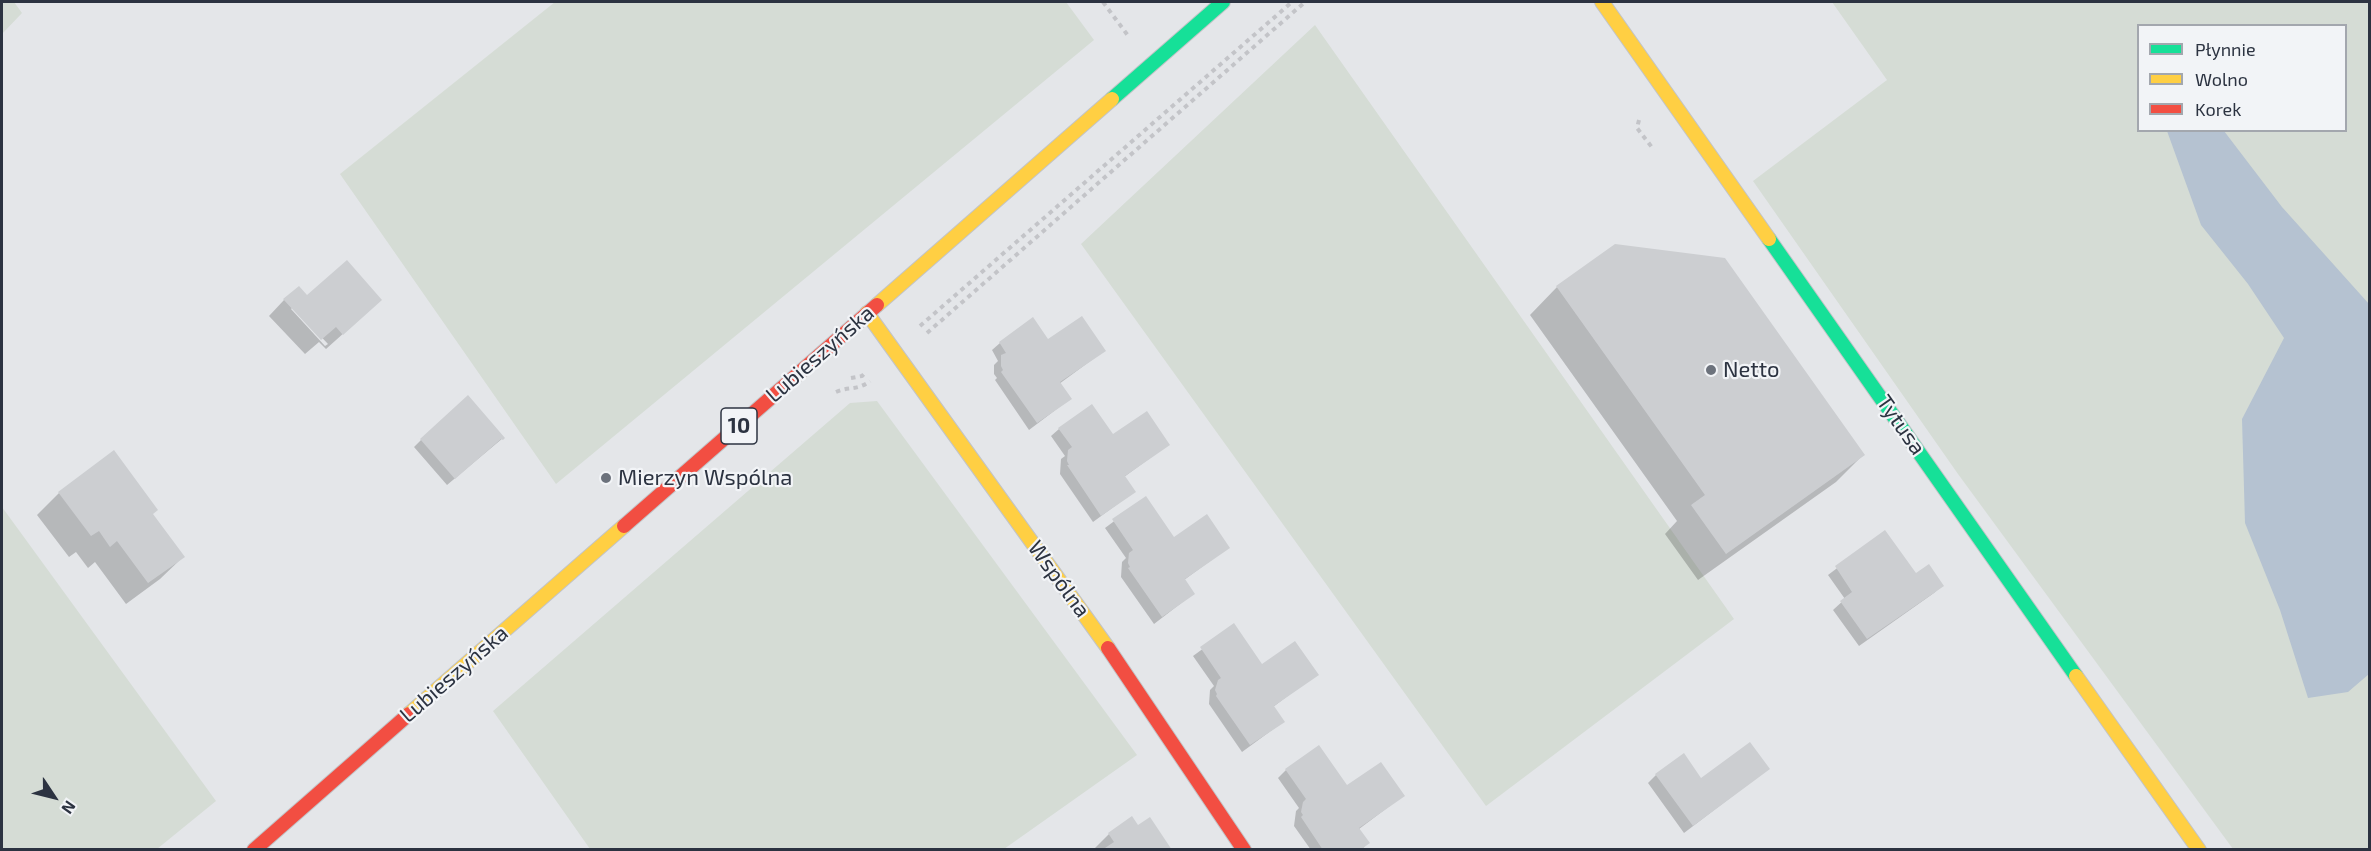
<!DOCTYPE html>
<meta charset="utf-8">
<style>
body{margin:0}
#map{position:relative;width:2371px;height:851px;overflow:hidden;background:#e4e6e9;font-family:"Exo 2",sans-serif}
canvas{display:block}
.frame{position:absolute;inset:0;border:3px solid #2c3341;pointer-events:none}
.legend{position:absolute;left:2137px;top:24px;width:210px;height:108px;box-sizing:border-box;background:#f2f4f7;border:2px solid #a3a7ae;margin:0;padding:8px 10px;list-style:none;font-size:18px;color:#2c3341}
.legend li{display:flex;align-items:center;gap:12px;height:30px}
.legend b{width:30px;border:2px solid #a3a7ae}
.north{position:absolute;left:24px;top:767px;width:60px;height:60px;-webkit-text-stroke:4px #f2f4f7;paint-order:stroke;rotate:125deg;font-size:16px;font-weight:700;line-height:24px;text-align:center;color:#2c3341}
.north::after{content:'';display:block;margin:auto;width:21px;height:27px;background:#2c3341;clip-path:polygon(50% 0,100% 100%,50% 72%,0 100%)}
</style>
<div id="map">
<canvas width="2371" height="851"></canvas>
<div class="frame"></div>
<ul class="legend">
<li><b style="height:8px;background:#16e098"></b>Płynnie</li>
<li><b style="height:8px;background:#ffcf43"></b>Wolno</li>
<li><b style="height:8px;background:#f24e42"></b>Korek</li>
</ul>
<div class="north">N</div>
</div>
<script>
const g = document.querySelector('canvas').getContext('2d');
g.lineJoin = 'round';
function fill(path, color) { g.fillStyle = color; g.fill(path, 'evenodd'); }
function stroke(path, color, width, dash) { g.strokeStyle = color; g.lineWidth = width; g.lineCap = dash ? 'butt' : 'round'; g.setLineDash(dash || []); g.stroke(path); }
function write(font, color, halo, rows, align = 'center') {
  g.font = font + ' "Exo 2",sans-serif'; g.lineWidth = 4.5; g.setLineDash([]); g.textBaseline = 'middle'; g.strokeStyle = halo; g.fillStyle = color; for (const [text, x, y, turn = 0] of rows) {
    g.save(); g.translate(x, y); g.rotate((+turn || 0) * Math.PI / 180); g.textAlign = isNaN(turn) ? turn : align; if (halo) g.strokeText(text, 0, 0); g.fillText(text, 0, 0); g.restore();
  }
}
const green = new Path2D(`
 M 2,2 L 14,2 L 22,13 L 2,34 Z
 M 555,2 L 1066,2 L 1094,40 L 556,484 L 340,174 Z
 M 1832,2 L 2369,2 L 2369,849 L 2233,849 L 1958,474 L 1753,181 L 1887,80 ZM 2138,26 L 2346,26 L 2346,130 L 2138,130 Z
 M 1315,25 L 1734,619 L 1486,806 L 1081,244 Z
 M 877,401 L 1137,755 L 1004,849 L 590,849 L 493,711 L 850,403 Z
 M 2,507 L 216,801 L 157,849 L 2,849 Z`);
const water = new Path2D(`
 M 2167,131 L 2224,131 L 2282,207 L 2369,304 L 2369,674 L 2348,692 L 2308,698 L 2280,610 L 2245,523 L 2242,419 L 2284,338 L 2248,284 L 2201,225 Z`);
const shadow = new Path2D(`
 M 1557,287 L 1863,455 L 1836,482 L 1698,580 L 1665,534 L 1677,521 L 1530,315 Z
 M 307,297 L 364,315 L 326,349 L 319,342 L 305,354 L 269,316 L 284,300 ZM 293,307 L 328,344 L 325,346 L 291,309 Z
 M 1048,341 L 1104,351 L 1059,384 L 1070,399 L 1029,430 L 995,380 L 997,378 L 994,374 L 994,365 L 998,361 L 992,350 L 1000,343 Z
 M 1059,429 L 1113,436 L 1168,445 L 1124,477 L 1134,492 L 1093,522 L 1060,474 L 1061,459 L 1065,456 L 1051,436 Z
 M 503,438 L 447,485 L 414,447 L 421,440 Z
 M 59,493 L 152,515 L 183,557 L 160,579 L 126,604 L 95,562 L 88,568 L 76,552 L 69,557 L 37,515 Z
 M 1145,498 L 1173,539 L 1228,548 L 1184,580 L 1193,594 L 1154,624 L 1121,577 L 1122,562 L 1126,558 L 1105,528 Z
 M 1885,532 L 1915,575 L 1942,586 L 1934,593 L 1859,646 L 1833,610 L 1845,599 L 1828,575 Z
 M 1234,626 L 1261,666 L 1317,674 L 1273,707 L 1283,722 L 1242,752 L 1209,704 L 1210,690 L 1214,686 L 1193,656 Z
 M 1768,769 L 1684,833 L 1648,783 L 1656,775 L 1701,780 Z
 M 1286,770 L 1347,787 L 1403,796 L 1359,829 L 1368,843 L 1361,850 L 1311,850 L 1294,826 L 1296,811 L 1299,808 L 1278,778 Z
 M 1109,834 L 1171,850 L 1093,850 Z`);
const building = new Path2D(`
 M 1615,244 L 1725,258 L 1865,455 L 1726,554 L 1691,505 L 1705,495 L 1556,286 Z
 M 347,260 L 382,300 L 343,335 L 336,327 L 321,340 L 283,299 L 299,286 L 307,295 Z
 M 1082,316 L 1106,351 L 1060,382 L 1072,399 L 1037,423 L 1001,372 L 1003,370 L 1001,366 L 1001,355 L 1006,353 L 999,342 L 1033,317 L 1048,339 Z
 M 468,395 L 505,438 L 503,440 L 501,439 L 455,479 L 420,439 Z
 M 1092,404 L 1113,434 L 1147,411 L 1170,445 L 1125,476 L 1136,492 L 1101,516 L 1067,465 L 1069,465 L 1067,461 L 1068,450 L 1072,447 L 1058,428 Z
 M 114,450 L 158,510 L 153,514 L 185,557 L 148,583 L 117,541 L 110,547 L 99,531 L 91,536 L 58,492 Z
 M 1146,496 L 1174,537 L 1207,514 L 1230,548 L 1185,579 L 1195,594 L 1162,617 L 1128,568 L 1130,567 L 1128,563 L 1129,553 L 1133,550 L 1112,519 Z
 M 1885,530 L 1916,573 L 1929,564 L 1944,586 L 1867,639 L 1840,601 L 1852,592 L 1835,566 Z
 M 1234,623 L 1262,664 L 1295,641 L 1319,675 L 1274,706 L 1285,722 L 1250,745 L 1216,696 L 1217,694 L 1215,690 L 1218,680 L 1221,678 L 1200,647 Z
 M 1750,742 L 1770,769 L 1693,826 L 1655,774 L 1684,753 L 1701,778 Z
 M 1319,745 L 1347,785 L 1381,762 L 1405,796 L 1359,828 L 1370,843 L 1360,850 L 1323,850 L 1301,817 L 1303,815 L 1301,812 L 1303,802 L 1306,799 L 1285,769 Z
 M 1132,816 L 1138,825 L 1150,817 L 1172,850 L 1102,850 L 1114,842 L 1108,833 Z`);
const path = new Path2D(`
 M 1103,2 L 1129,37
 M 1639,120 L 1637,128 L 1654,150
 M 920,326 L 1292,2
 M 927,333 L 1305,2
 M 851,378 L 862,376 L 866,372
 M 836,392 C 850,386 857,391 870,381`);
const fast = new Path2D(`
 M 1112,99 L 1223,2
 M 1769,239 L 2076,676`);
const slow = new Path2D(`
 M 1602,2 L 1769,239
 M 877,305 L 1112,99
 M 867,313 L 1108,648
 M 2076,676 L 2199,850
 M 409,714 L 624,526`);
const jam = new Path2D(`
 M 624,526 L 877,305
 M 1108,648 L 1244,850
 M 254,850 L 409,714`);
const markers = [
 [1711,370,6,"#6c727c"],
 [606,478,6,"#6c727c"]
];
const shields = [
 [739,426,36]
];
const shieldNames = [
 ["10",739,426]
];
const streetNames = [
 ["Lubieszyńska",820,354,-41],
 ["Tytusa",1901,425,55],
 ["Wspólna",1059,579,54],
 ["Lubieszyńska",454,674,-41]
];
const poiNames = [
 ["Netto",1723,370],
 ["Mierzyn Wspólna",618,478]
];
fill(green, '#d5dcd5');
fill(water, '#b5c2d1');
fill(shadow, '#0003');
fill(building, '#ccced1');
stroke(fast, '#c2c4c7', 16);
stroke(slow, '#c2c4c7', 16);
stroke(jam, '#c2c4c7', 16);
stroke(path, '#c3c4c8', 4, [4.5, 4.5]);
stroke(fast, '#16e098', 14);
stroke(slow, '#ffcf43', 14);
stroke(jam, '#f24e42', 14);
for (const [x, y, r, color] of markers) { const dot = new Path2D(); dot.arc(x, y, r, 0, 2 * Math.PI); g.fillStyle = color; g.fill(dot); stroke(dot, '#f2f4f7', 2); }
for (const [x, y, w] of shields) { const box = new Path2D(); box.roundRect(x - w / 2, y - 18, w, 36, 4.5); g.fillStyle = '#f2f4f7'; g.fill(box); stroke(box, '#2c3341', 1.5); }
write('bold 21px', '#2c3341', null, shieldNames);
write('22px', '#2c3341', '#f2f4f7', streetNames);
write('22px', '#2c3341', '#f2f4f7', poiNames, 'left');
</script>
